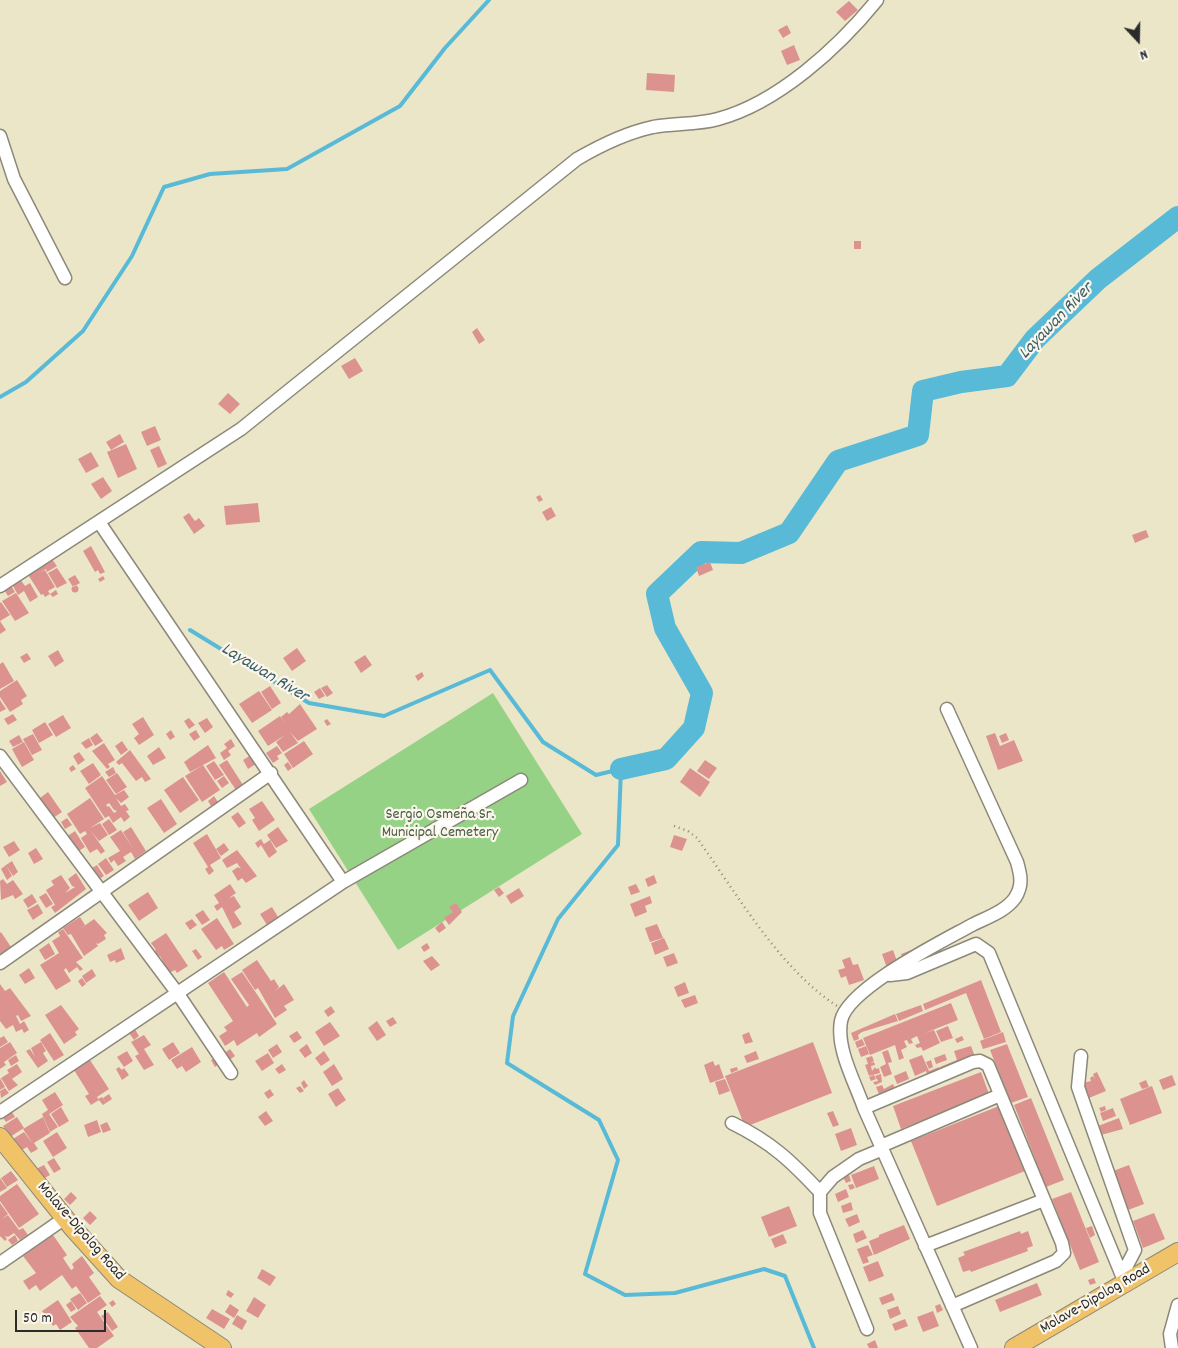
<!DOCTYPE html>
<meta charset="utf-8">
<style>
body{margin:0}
#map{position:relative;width:1178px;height:1348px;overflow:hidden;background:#ece6c8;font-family:Dekko,sans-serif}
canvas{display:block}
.north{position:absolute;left:1113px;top:15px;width:50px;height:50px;-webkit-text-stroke:4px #fbf7ec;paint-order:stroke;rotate:159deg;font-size:14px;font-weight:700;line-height:20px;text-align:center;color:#2b2b2b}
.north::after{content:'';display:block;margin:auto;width:18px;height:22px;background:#2b2b2b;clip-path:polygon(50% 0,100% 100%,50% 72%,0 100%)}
.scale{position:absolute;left:15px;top:1310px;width:91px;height:22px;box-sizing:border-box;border:2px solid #2b2b2b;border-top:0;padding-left:6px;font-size:15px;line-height:18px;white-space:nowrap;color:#2b2b2b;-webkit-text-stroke:4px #fbf7ec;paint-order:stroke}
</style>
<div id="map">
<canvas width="1178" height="1348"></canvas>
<div class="north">N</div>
<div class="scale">50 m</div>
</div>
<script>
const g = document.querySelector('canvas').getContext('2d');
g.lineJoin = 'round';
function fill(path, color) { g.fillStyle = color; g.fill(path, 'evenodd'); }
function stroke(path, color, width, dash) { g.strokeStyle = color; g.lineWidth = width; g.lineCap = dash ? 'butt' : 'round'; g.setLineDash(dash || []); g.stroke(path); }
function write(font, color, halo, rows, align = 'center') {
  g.font = font + ' Dekko,sans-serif'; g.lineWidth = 4.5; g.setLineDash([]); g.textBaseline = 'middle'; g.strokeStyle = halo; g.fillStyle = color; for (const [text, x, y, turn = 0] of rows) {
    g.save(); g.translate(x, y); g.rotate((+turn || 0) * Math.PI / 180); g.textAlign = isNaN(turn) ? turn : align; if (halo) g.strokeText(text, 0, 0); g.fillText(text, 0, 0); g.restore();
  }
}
const green = new Path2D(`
 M 493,693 L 582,834 L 398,950 L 309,809 Z`);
const stream = new Path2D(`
 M 0,397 L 26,382 L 83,331 L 132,256 L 164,187 L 210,174 L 287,169 L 400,106 L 445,48 L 489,0
 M 190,630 L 309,703 L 384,716 L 490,670 L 543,742 L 596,775 L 621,769 L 618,845 L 558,919 L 513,1016 L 507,1063 L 599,1120 L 618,1160 L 585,1274 L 625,1295 L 675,1293 L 764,1269 L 785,1276 L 814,1348`);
const river = new Path2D(`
 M 621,769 L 666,759 L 694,728 L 702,693 L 665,628 L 657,594 L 701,552 L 741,553 L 789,533 L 838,461 L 918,435 L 923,391 L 961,382 L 1007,376 L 1035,339 L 1098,279 L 1178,217`);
const building = new Path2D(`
 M 849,1 L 858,10 L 845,21 L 836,12 Z
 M 787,25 L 791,33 L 783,38 L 778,30 Z
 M 794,45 L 800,60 L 787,65 L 781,51 Z
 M 647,73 L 675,75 L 674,92 L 646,90 Z
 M 854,241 L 861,241 L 861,249 L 854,249 Z
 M 477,328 L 485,340 L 479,344 L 472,332 Z
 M 355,358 L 363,371 L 349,379 L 341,366 Z
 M 228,393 L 240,404 L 230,414 L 218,404 Z
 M 155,426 L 161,440 L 147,446 L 141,432 Z
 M 120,434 L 124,442 L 111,450 L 106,442 Z
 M 126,444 L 137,469 L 118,478 L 107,452 Z
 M 159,446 L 167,464 L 158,468 L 150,450 Z
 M 91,452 L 99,466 L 86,473 L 78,459 Z
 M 103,477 L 112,491 L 101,499 L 91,484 Z
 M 540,495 L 543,500 L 539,502 L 536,497 Z
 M 258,503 L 260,522 L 226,525 L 224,506 Z
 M 551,507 L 556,516 L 547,521 L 542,512 Z
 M 189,513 L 195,521 L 199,518 L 205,526 L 194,534 L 183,517 Z
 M 1146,530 L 1149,537 L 1135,543 L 1132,535 Z
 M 91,546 L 105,572 L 100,574 L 98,570 L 95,572 L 83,551 Z
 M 51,558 L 57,566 L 47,572 L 46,569 L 39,573 L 45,570 L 55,587 L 48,591 L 50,594 L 45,597 L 43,594 L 41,595 L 27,573 Z
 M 710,562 L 713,570 L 699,576 L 696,567 Z
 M 57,568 L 67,583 L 57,588 L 48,573 Z
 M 75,575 L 80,583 L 73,587 L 68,579 Z
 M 103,576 L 105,579 L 100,582 L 98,579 Z
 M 20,579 L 25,586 L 30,583 L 38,597 L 30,602 L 24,591 L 18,595 L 12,584 Z
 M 10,584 L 15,592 L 8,596 L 3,588 Z
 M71.5 589a3.5 3.5 0 1 1 7 0a3.5 3.5 0 1 1-7 0Z
 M 56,590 L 58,594 L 53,597 L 50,594 Z
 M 16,593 L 29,613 L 15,621 L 2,601 Z
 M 1,602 L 10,615 L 0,621 L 6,630 L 0,634 L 0,603 Z
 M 297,648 L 306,661 L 292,671 L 283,658 Z
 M 58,650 L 64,661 L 55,667 L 48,656 Z
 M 27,653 L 31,659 L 24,663 L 20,657 Z
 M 365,655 L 372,665 L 361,673 L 354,662 Z
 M 3,662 L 14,681 L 0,689 L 0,664 Z
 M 422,672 L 424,676 L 418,681 L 415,676 Z
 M 17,680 L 27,696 L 21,700 L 23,704 L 10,712 L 0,697 L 0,691 Z
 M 327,685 L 333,693 L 327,697 L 321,688 Z
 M 270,686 L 281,703 L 272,709 L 261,692 Z
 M 320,688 L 325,696 L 319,699 L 314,692 Z
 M 259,691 L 272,710 L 252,723 L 239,704 Z
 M 0,700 L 6,709 L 0,712 Z
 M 300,704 L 317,729 L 298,741 L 290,732 L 298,743 L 283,752 L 276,742 L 285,735 L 268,746 L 258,731 L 280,716 L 285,724 L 281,717 L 287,712 L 289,714 Z
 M 13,714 L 17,720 L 8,725 L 4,719 Z
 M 63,715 L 71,728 L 56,737 L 48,724 Z
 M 143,717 L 154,735 L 139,745 L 134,738 L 139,734 L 132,724 Z
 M 189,718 L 195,725 L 189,729 L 184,721 Z
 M 207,718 L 213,727 L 205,733 L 198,723 Z
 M 327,719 L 331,724 L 327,726 L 324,721 Z
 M 45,722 L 53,735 L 39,743 L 32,730 Z
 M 171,730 L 175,737 L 170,740 L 166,734 Z
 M 196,730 L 200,737 L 194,741 L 189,734 Z
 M 97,733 L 103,741 L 95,746 L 90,738 Z
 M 995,733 L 1000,746 L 1014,740 L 1023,761 L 998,770 L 986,736 Z
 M 1006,733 L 1009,740 L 1002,743 L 999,736 Z
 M 33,734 L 42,750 L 32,755 L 23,739 Z
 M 19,735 L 23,742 L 13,747 L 9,741 Z
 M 89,738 L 93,745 L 86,749 L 81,743 Z
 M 231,739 L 235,746 L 228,751 L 231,755 L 224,760 L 220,753 L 227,748 L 224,744 Z
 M 122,741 L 128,750 L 121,755 L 115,746 Z
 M 304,741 L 313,754 L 293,768 L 284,754 Z
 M 24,742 L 34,760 L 22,767 L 12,749 Z
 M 104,743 L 115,760 L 108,764 L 110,767 L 107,769 L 92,751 Z
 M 208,745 L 216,758 L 190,772 L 184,762 Z
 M 277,746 L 282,753 L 277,756 L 279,759 L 273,763 L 266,753 Z
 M 159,747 L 166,758 L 153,765 L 147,756 Z
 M 130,750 L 151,779 L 145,782 L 142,777 L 136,781 L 122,763 L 119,765 L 116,762 Z
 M 79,752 L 85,760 L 78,765 L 73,756 Z
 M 251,755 L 256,764 L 248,769 L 243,760 Z
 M 227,760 L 243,785 L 236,790 L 219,765 Z
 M 705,760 L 717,768 L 709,779 L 697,771 Z
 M 214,761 L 224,775 L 215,780 L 206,766 Z
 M 288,762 L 292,768 L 288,771 L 284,765 Z
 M 93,763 L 101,775 L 89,784 L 80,771 Z
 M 73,765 L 76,769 L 71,772 L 69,768 Z
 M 203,765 L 220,790 L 202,802 L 185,776 Z
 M 113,767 L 116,773 L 109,777 L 105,772 Z
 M 690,768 L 710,782 L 700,797 L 680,782 Z
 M 0,771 L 7,782 L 0,786 Z
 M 117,773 L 127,787 L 116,794 L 106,780 Z
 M 102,776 L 115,795 L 124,790 L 129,797 L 121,803 L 116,798 L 121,806 L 125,804 L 129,810 L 126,811 L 130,817 L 124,822 L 121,817 L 113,823 L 109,816 L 105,818 L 85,788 ZM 109,803 L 114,810 L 117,811 L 114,813 L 109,806 L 108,807 L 106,805 Z
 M 224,776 L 229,783 L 222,788 L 217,781 Z
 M 183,777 L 199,800 L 180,813 L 164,790 Z
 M 48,792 L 62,812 L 53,818 L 40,798 Z
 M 214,796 L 218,802 L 211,806 L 208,801 Z
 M 90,798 L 104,819 L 90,828 L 100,823 L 108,835 L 99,841 L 91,831 L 105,851 L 101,854 L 97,849 L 90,853 L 81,838 L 87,834 L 85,831 L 80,834 L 67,814 Z
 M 161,799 L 177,824 L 164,833 L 147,808 Z
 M 262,801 L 275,820 L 259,831 L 252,820 L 255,818 L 249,809 Z
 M 238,812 L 246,823 L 239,828 L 231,817 Z
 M 67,818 L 72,825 L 65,829 L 61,822 Z
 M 109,819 L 117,830 L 109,835 L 102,824 Z
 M 131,827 L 146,851 L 135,859 L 131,852 L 123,857 L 126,861 L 118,866 L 114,860 L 111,863 L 108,858 L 120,851 L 110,837 L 121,830 L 134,850 L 123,832 Z
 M 278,827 L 288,841 L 276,848 L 267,835 Z
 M 75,831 L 85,847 L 77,852 L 66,837 Z
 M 207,834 L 221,858 L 210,865 L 214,871 L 209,875 L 205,869 L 208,867 L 193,843 Z
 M 674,835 L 687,839 L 682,851 L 670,847 Z
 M 261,839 L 264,844 L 270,840 L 277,852 L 269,858 L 261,845 L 258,848 L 255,843 Z
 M 14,841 L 20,850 L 9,857 L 3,847 Z
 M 224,843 L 229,850 L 221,856 L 216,849 Z
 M 36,848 L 43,859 L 34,864 L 28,853 Z
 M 237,850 L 257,876 L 246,883 L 242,878 L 238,881 L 232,871 L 238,867 L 241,869 L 237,863 L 227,868 L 222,860 Z
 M 106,858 L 114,870 L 106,875 L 98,864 Z
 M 12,861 L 18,872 L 13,876 L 6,865 Z
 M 6,865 L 12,876 L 7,880 L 1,869 Z
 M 97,865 L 104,876 L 96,881 L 89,870 Z
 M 76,873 L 86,889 L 55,913 L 51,907 L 55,905 L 46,890 L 54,885 L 51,881 L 61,875 L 70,888 L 65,893 L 75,887 L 72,886 L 68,879 Z
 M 654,875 L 657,883 L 648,887 L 645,879 Z
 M 3,879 L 7,884 L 13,880 L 23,894 L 15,899 L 13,895 L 1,900 L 0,881 Z
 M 230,884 L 236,893 L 229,898 L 234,896 L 241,907 L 234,912 L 242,924 L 233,929 L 222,907 L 217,911 L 214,906 L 219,903 L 214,895 Z
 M 636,884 L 640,892 L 631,895 L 628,887 Z
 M 499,887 L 504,893 L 499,897 L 494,890 Z
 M 519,888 L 524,896 L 511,904 L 506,896 Z
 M 148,892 L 158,908 L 139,921 L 128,905 Z
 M 46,893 L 53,904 L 46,908 L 39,897 Z
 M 32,894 L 37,902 L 28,908 L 23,900 Z
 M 650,896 L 652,903 L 645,906 L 647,912 L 635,917 L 630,904 Z
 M 456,903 L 462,912 L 449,925 L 444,918 L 453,912 L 449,907 Z
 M 38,904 L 43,913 L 33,920 L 27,910 Z
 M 272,907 L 278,917 L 267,925 L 260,914 Z
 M 203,910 L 210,920 L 202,925 L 195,915 Z
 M 80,917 L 85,925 L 77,931 L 94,919 L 107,933 L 104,935 L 106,939 L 98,944 L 96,943 L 98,946 L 84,956 L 71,934 L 68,935 L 63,928 Z
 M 217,918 L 234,944 L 224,950 L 222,946 L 216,950 L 201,929 Z
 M 192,919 L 197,925 L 190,930 L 185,923 Z
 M 442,922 L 446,928 L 439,933 L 435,928 Z
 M 657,924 L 663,938 L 650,942 L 645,928 Z
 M 63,929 L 83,958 L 76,962 L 83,969 L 80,971 L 77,967 L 69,973 L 66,968 L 64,970 L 71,981 L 56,990 L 40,965 L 59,953 L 52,941 L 60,936 L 58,932 Z
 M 1,932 L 11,947 L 0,954 L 0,933 Z
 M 166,933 L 188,966 L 177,973 L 175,970 L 169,973 L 160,956 L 156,959 L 152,952 L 156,950 L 151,943 Z
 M 664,938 L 669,949 L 655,955 L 651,943 Z
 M 49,943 L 55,954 L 45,960 L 39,950 Z
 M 427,943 L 430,948 L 424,952 L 421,947 Z
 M 121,948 L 125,959 L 116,963 L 115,960 L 110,962 L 107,955 Z
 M 196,949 L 202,957 L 198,960 L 192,951 Z
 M 914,949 L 916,953 L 903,959 L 901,954 Z
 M 893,950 L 898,964 L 887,968 L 882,954 Z
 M 674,953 L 678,963 L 667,967 L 663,957 Z
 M 432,956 L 440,965 L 431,971 L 423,961 Z
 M 850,957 L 853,965 L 858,964 L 864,980 L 849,985 L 846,976 L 841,978 L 838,970 L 845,968 L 842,960 Z
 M 257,960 L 271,981 L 274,979 L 279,987 L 275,991 L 284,984 L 294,1000 L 284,1006 L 287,1010 L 275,1018 L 258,988 L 255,990 L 242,970 Z
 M 29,968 L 35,978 L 25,984 L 19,975 Z
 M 92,969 L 96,976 L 86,983 L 82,976 Z
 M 224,972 L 247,1007 L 249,1005 L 231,979 L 242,972 L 277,1024 L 259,1037 L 257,1033 L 237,1046 L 234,1040 L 225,1046 L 219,1036 L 227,1031 L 224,1027 L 233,1021 L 208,983 Z
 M 82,978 L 86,984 L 82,987 L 78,981 Z
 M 981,980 L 1001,1032 L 984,1039 L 966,993 L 925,1010 L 923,1004 Z
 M 685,982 L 689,993 L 678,997 L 674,987 Z
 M 0,984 L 5,991 L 10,988 L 31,1016 L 21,1021 L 18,1015 L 16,1016 L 20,1024 L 24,1021 L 29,1030 L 24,1033 L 22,1029 L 16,1032 L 13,1025 L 6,1029 L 0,1021 Z
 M 695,995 L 698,1003 L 685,1008 L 681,1000 Z
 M 951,1003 L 958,1020 L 925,1033 L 934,1030 L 940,1043 L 923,1051 L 921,1047 L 917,1048 L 915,1045 L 920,1043 L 917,1036 L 911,1039 L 913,1043 L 909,1044 L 907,1040 L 904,1041 L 907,1047 L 901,1050 L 904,1058 L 899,1060 L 895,1045 L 870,1055 L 863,1038 Z
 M 61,1005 L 79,1029 L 75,1032 L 77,1035 L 64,1044 L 45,1015 Z
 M 921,1005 L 923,1011 L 899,1021 L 896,1014 Z
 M 331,1006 L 335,1012 L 328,1017 L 324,1011 Z
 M 895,1014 L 898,1021 L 862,1032 L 858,1035 L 859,1039 L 854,1041 L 851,1033 Z
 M 393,1017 L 397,1023 L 390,1027 L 386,1021 Z
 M 377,1021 L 386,1035 L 377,1041 L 368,1028 Z
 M 330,1022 L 340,1036 L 324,1046 L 315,1032 Z
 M 133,1026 L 139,1036 L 134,1040 L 127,1030 Z
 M 948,1026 L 953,1038 L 941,1042 L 936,1031 Z
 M 297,1031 L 302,1038 L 294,1043 L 289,1036 Z
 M 749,1032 L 753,1042 L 745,1044 L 742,1035 Z
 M 1003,1032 L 1006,1042 L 983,1049 L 980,1041 Z
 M 50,1033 L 64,1055 L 54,1061 L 40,1040 Z
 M 144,1035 L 151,1045 L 144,1049 L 154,1065 L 144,1070 L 135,1056 L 139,1054 L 131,1042 Z
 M 4,1036 L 8,1042 L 0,1047 L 0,1038 Z
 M 962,1036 L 964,1040 L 957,1043 L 955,1039 Z
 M 862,1039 L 865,1045 L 857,1048 L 855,1042 Z
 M 10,1042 L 17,1053 L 4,1062 L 6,1065 L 0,1069 L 0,1048 Z
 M 41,1042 L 46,1051 L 43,1053 L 48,1061 L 38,1068 L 26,1051 L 30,1049 L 35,1057 L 31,1048 Z
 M 173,1042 L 180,1053 L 169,1060 L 162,1049 Z
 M 813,1042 L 832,1093 L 745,1127 L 725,1076 Z
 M 277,1044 L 282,1052 L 273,1058 L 268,1050 Z
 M 307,1044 L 312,1053 L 305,1058 L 299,1050 Z
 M 1007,1044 L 1028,1097 L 1011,1103 L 990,1050 Z
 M 866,1046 L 869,1054 L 861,1057 L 858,1049 Z
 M 971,1046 L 976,1059 L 942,1072 L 940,1067 L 957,1060 L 954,1051 Z
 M 192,1047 L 201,1062 L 186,1072 L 182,1066 L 177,1069 L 171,1060 Z
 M 230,1049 L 235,1056 L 228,1061 L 223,1054 Z
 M 888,1050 L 892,1062 L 888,1063 L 892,1074 L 884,1077 L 880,1067 L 886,1064 L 882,1052 Z
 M 127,1051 L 133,1061 L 124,1067 L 117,1057 Z
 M 324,1051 L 330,1060 L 321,1066 L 315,1058 Z
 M 756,1051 L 759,1059 L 747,1063 L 744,1056 Z
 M 268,1053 L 274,1063 L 262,1071 L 255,1061 Z
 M 945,1054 L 947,1060 L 936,1064 L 934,1058 Z
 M 16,1055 L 19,1061 L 11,1066 L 8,1060 Z
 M 922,1055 L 929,1071 L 939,1067 L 942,1074 L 928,1077 L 926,1071 L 915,1076 L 909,1060 Z
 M 872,1056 L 874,1061 L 870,1063 L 874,1062 L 875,1065 L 871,1066 L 872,1071 L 875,1067 L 876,1069 L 879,1068 L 880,1073 L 869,1076 L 865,1065 L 868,1064 L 866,1058 Z
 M 215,1058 L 219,1064 L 215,1067 L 211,1060 Z
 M 90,1060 L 109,1089 L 97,1097 L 99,1100 L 91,1105 L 85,1096 L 89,1094 L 74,1070 Z
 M 931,1060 L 933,1067 L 929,1069 L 926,1062 Z
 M 713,1061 L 715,1066 L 719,1064 L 724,1078 L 710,1083 L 704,1065 Z
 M 17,1064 L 22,1072 L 12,1079 L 18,1085 L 9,1091 L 1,1078 L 9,1073 L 7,1070 Z
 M 282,1064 L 286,1070 L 279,1074 L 275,1069 Z
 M 334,1064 L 343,1079 L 332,1086 L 323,1072 Z
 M 119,1067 L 122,1070 L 124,1068 L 129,1075 L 122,1080 L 116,1069 Z
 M 737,1067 L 738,1070 L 731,1073 L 730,1069 Z
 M 906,1071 L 909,1079 L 897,1084 L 894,1076 Z
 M 981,1072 L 989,1094 L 901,1129 L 893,1106 Z
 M 1097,1072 L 1106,1091 L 1089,1098 L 1083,1083 L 1091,1081 L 1090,1078 L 1093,1076 L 1095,1079 L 1093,1074 Z
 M 881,1074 L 882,1082 L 875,1085 L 873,1082 L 878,1081 L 875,1076 Z
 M 874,1075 L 876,1079 L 871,1081 L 869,1077 Z
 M 1172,1075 L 1176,1085 L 1163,1090 L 1159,1080 Z
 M 0,1078 L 5,1087 L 0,1090 Z
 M 725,1079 L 730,1091 L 719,1095 L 715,1082 Z
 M 304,1080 L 308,1086 L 304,1089 L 301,1083 Z
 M 1146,1080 L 1149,1087 L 1142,1089 L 1139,1083 Z
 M 893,1084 L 895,1088 L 902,1085 L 881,1099 L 876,1087 L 882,1085 L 884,1089 Z
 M 300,1086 L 304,1091 L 300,1093 L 296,1088 Z
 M 1152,1086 L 1162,1113 L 1130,1125 L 1120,1099 Z
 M 5,1088 L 9,1093 L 1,1098 L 0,1091 Z
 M 338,1088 L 346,1100 L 336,1107 L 328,1094 Z
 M 270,1089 L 274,1095 L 268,1099 L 264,1093 Z
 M 55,1092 L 63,1105 L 49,1114 L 58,1127 L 50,1132 L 42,1114 L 48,1110 L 42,1100 Z
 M 109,1094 L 112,1099 L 106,1103 L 103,1098 Z
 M 102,1097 L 106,1103 L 103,1105 L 98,1099 Z
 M 1031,1098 L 1064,1180 L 1046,1187 L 1014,1105 Z
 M 999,1106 L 1025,1171 L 937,1206 L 911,1141 Z
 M 1105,1106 L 1106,1110 L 1101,1112 L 1099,1108 Z
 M 61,1107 L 69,1121 L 59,1127 L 51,1114 Z
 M 1113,1108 L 1116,1116 L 1103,1121 L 1100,1113 Z
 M 10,1109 L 15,1117 L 6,1122 L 1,1115 Z
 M 266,1111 L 273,1121 L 265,1126 L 258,1117 Z
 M 833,1111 L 839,1125 L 833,1127 L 827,1113 Z
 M 17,1117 L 24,1128 L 10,1137 L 3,1126 Z
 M 43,1117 L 50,1133 L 34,1143 L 38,1149 L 31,1153 L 27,1147 L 20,1151 L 13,1139 L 24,1132 L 33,1144 L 23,1129 Z
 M 1119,1118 L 1123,1129 L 1101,1135 L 1098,1126 Z
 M 97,1120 L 101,1132 L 88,1137 L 84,1125 Z
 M 107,1122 L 111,1130 L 103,1133 L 100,1125 Z
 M 851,1128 L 857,1145 L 841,1151 L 835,1134 Z
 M 57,1132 L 67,1148 L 53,1157 L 43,1141 Z
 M 54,1158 L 61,1169 L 54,1173 L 47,1162 Z
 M 44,1165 L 50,1175 L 43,1179 L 36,1169 Z
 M 1129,1165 L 1144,1204 L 1128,1210 L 1113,1171 Z
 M 874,1166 L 879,1179 L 856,1188 L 851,1175 Z
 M 11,1171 L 18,1180 L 7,1187 L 1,1178 Z
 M 849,1175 L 851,1181 L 846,1183 L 843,1177 Z
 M 0,1178 L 7,1188 L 0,1192 Z
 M 17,1184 L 39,1214 L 19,1228 L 0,1201 L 0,1196 Z
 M 853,1184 L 855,1188 L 850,1190 L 848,1185 Z
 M 846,1189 L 849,1197 L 838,1202 L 835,1194 Z
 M 71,1192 L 77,1198 L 70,1205 L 64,1199 Z
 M 1071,1192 L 1099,1262 L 1080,1270 L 1052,1199 Z
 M 851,1202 L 853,1210 L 843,1213 L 841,1206 Z
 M 0,1203 L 8,1214 L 2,1219 L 8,1215 L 19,1230 L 23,1228 L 28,1235 L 20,1240 L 14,1233 L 8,1237 L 5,1236 L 7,1239 L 5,1241 L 0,1236 Z
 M 789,1206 L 797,1226 L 769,1237 L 761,1217 Z
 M 90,1211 L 97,1218 L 90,1225 L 83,1218 Z
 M 1154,1213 L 1165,1239 L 1143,1248 L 1133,1221 Z
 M 857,1214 L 860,1222 L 849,1227 L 845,1219 Z
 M 904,1225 L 910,1239 L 874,1255 L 869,1241 L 879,1237 L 879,1235 Z
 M 1092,1226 L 1095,1235 L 1090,1238 L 1086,1228 Z
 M 863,1230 L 867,1238 L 856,1243 L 853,1234 Z
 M 1020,1231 L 1021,1234 L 1028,1231 L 1033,1246 L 1027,1248 L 1028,1251 L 971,1272 L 970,1270 L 963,1272 L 958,1258 L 965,1255 L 963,1252 Z
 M 783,1234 L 787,1243 L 775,1248 L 771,1239 Z
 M 15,1235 L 18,1241 L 12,1245 L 8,1240 Z
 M 53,1235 L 67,1255 L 63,1258 L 71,1270 L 74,1268 L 72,1264 L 82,1256 L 94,1273 L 89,1277 L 101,1294 L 88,1303 L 76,1286 L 72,1289 L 62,1275 L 40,1291 L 36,1285 L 29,1290 L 23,1281 L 36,1273 L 23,1256 Z
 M 868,1245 L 873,1255 L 867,1257 L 869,1262 L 863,1264 L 857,1249 Z
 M 878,1261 L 884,1276 L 869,1282 L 863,1267 Z
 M 262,1269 L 276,1277 L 270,1286 L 257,1278 Z
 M 1094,1278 L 1096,1283 L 1090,1285 L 1088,1280 Z
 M 1037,1283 L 1042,1295 L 1000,1312 L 995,1300 Z
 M 228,1290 L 234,1294 L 231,1298 L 226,1295 Z
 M 80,1293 L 87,1303 L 78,1310 L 70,1299 Z
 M 892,1293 L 895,1300 L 882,1305 L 879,1298 Z
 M 100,1296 L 107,1305 L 97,1312 L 114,1336 L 97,1348 L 89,1348 L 75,1328 L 78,1326 L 70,1317 Z
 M 254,1297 L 266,1305 L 258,1318 L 246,1311 Z
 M 58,1300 L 72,1322 L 60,1330 L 56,1324 L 53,1326 L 42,1311 Z
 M 113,1300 L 116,1304 L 112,1307 L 109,1303 Z
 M 71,1301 L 76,1309 L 71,1312 L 66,1305 Z
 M 230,1304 L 239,1310 L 234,1318 L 225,1312 Z
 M 940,1304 L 943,1310 L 937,1313 L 935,1306 Z
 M 898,1306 L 901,1314 L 890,1319 L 887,1310 Z
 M 212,1309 L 230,1319 L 224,1329 L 206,1318 Z
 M 933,1311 L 939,1326 L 923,1332 L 917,1317 Z
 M 108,1312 L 118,1327 L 112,1331 L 101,1316 Z
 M 237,1315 L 247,1321 L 242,1330 L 232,1324 Z
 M 905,1319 L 908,1326 L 895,1331 L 892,1324 Z
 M 875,1340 L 878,1348 L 869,1348 L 867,1344 Z`);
const path = new Path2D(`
 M 674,826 L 688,831 L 697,838 C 737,894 779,968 837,1006`);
const minor = new Path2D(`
 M 0,136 L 14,179 L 65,278
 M 0,586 L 241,429 L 577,159 C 601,145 625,133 653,127 C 674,123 697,125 718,119 C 778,103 839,47 877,0
 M 947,709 L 1017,862 C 1021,876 1023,885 1015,898 C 1005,912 985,918 970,926 C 941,942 847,989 841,1021 C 836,1049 855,1082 864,1108 L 971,1348
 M 0,756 L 178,994 L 231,1073
 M 343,882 L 521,780
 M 0,963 L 271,773
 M 890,975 L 907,973 L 976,944 L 989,953 L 1125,1283
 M 1081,1056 L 1078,1087 L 1135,1250 L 1122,1275
 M 864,1108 L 973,1062 L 980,1061 L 988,1065 L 1062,1243 L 1064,1253 L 1056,1261 L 952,1306
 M 0,1112 L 343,882 L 99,522
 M 732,1123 C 771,1142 791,1161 820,1192
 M 881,1146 L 1000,1095
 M 925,1246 L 1044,1200
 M 0,1263 L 65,1218
 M 867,1329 L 820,1213 L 820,1192 L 833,1177 L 859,1159 L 883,1149
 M 1172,1348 L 1170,1334 L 1178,1305`);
const highway = new Path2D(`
 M 0,1137 L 72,1227 L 119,1279 L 222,1348
 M 1014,1348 L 1178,1252`);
const parkNames = [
 ["Sergio Osmeña Sr.",440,816],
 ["Municipal Cemetery",440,834]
];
const streetNames = [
 ["Molave-Dipolog Road",80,1232,49],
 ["Molave-Dipolog Road",1096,1300,-30]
];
const waterNames = [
 ["Layawan River",1057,322,-46],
 ["Layawan River",264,674,31]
];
fill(green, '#96d286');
stroke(stream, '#58bad6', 4);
stroke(river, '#58bad6', 22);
fill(building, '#dc9390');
stroke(minor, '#8c887a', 15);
stroke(highway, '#8c887a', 20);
stroke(path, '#8c887a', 2.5, [1, 4]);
stroke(minor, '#fff', 12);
stroke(highway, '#f0c369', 18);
write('16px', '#4b5d46', '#fbf7ec', parkNames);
write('16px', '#2b2b2b', '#fbf7ec', streetNames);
write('italic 18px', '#3b5d67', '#fbf7ec', waterNames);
</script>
